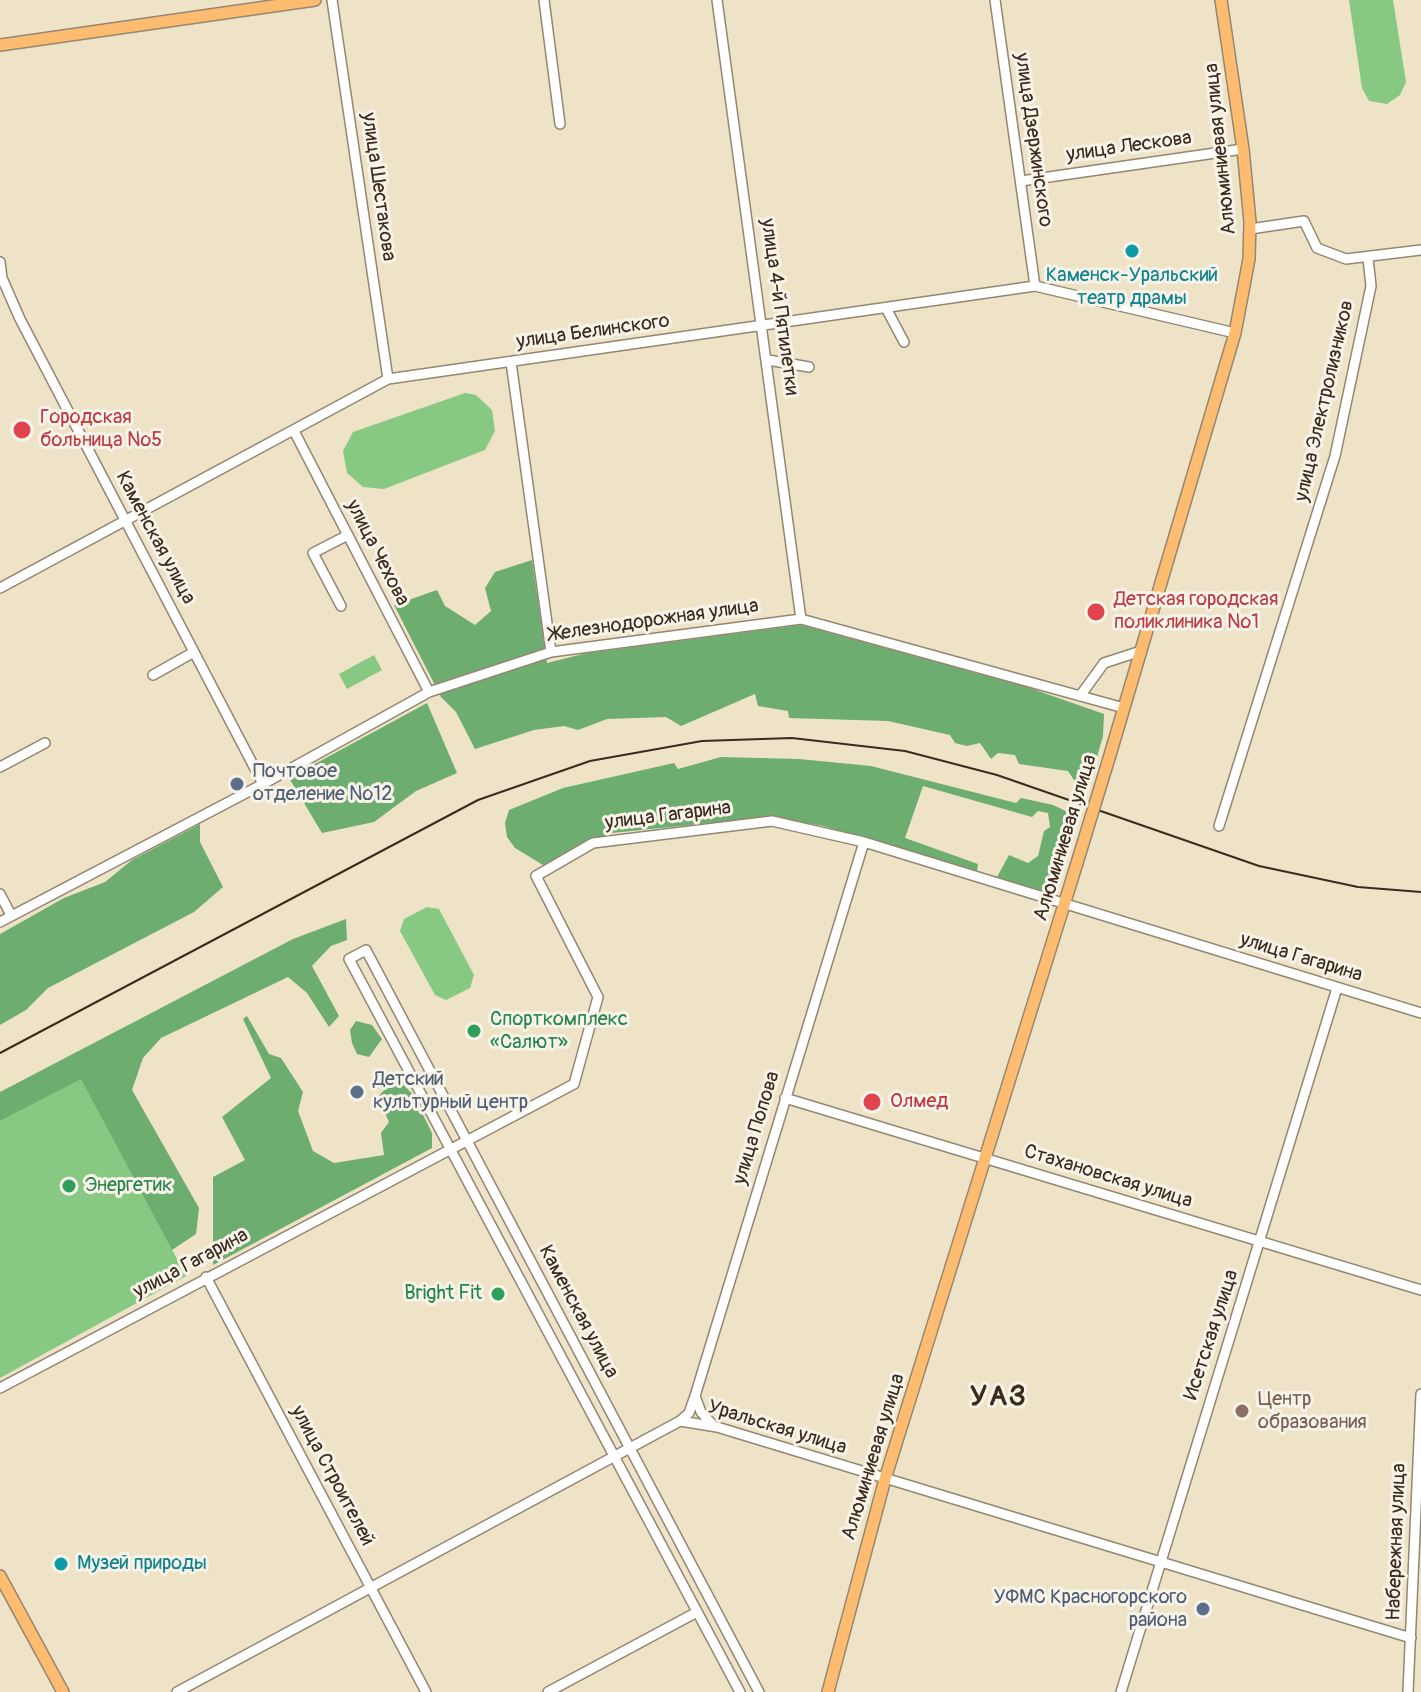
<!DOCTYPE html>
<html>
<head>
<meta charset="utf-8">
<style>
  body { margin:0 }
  canvas { display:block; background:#eee3c6 }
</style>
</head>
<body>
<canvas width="1421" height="1692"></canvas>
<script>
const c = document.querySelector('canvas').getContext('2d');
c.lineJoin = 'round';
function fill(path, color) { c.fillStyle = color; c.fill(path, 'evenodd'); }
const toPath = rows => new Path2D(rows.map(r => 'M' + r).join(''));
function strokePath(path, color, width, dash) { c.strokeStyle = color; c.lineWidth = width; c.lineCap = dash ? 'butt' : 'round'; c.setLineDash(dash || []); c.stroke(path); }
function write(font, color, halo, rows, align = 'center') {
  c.font = font + ' Pangolin,sans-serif'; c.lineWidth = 6; c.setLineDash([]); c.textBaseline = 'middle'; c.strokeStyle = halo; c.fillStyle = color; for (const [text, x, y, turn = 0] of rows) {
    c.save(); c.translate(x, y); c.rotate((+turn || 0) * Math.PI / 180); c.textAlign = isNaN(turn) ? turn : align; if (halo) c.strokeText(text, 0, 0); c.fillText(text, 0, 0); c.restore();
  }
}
fill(toPath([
  [1349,0,1393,0,1406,82,1400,95,1387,104,1369,101,1362,88],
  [465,393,476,395,492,410,495,431,485,450,384,489,363,487,347,473,343,451,353,432],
  [374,655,382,670,347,689,339,674],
  [427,907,439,909,474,975,470,988,446,1000,435,995,400,931,404,919],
  [81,1078,186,1276,0,1378,0,1121]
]), '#87c982');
fill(toPath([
  [532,560,547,663,587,653,801,625,1024,686,1104,714,1103,736,1089,785,1082,792,1068,771,1019,764,1015,755,998,753,991,759,980,743,967,746,955,743,950,735,888,721,789,718,788,711,758,706,755,694,681,726,666,717,607,719,578,730,564,726,534,730,475,749,456,712,441,697,394,605,437,590,445,606,475,625,491,611,485,588,495,572],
  [427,703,457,773,416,791,374,822,322,833,289,778],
  [721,757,799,759,871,766,1016,803,1021,798,1053,805,1076,816,1058,855,1048,892,1039,892,997,877,1009,855,1028,863,1038,856,1044,831,1050,827,1048,813,1038,811,1032,817,923,786,905,838,978,864,977,872,823,826,768,817,612,833,543,865,515,848,507,837,505,823,509,810,563,788,674,763,678,769],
  [200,824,200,842,223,887,194,912,48,988,26,1010,0,1025,0,934,64,898,105,882,132,860],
  [346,919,347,940,331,946,312,966,339,1016,329,1027,307,993,288,977,161,1038,143,1058,132,1090,199,1208,196,1234,172,1250,81,1079,0,1121,0,1092,293,939],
  [247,1016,269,1054,281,1058,303,1092,298,1111,313,1151,334,1163,384,1155,381,1133,389,1122,378,1097,385,1089,403,1084,413,1095,432,1133,432,1148,213,1265,213,1177,245,1160,222,1117,271,1078,243,1019],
  [356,1021,372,1025,382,1039,369,1057,357,1054,352,1043,350,1030]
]), '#6dad70');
const minor = toPath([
  [332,0,388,379],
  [544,0,560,124],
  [717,0,801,619],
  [995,0,1035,286],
  [1021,181,1243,149],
  [1250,229,1304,221,1317,248,1346,259,1421,250],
  [0,262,2,278,20,319,263,784],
  [886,308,904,342],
  [768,360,809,367],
  [511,362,551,652],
  [294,431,429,692],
  [0,588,388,379,1035,286,1235,333],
  [341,606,313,553,348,535],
  [153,675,194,652],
  [1080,696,1104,663,1141,651],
  [0,767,45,743],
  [1219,826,1335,456,1371,286,1368,258],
  [0,894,11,915],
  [0,922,263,784,429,692,551,652,801,619,1124,708],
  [785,1098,1421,1290],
  [206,1277,426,1692],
  [0,1388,574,1084,598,997,536,876,593,843,772,821,864,842,1421,1013],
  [695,1396,701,1412,712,1424],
  [680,1421,689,1413,695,1396,864,842],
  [177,1692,680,1421,717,1427,1411,1638],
  [548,1692,697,1612],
  [740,1692,349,959,366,950,759,1692],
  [1121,1692,1337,988],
  [1408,1692,1421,1394]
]);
const major = toPath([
  [0,45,315,0],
  [1110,755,1235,333,1249,259,1250,222,1243,149,1221,0],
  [0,1576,63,1692],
  [828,1692,885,1479,1073,876]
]);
strokePath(minor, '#948672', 12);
strokePath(major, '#948672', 14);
strokePath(minor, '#fff', 9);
strokePath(major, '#febc70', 11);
strokePath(toPath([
  [0,1053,478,800,590,761,702,741,792,738,905,751,997,775,1259,866,1358,887,1421,892]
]), '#3b2a1e', 2);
const majorBridge = toPath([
  [1073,876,1110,755]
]);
strokePath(majorBridge, '#948672', 14, []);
strokePath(majorBridge, '#febc70', 11);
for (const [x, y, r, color] of [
  [1132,251,8,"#0f9aa8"],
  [22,430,10,"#e0444e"],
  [1096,612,10,"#e0444e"],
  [237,784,8,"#5c6f8a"],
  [474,1031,8,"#2e9e5b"],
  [357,1092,8,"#5c6f8a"],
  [872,1102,10,"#e0444e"],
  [69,1186,8,"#2e9e5b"],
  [498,1294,8,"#2e9e5b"],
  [1242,1411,8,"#8d6e63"],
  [61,1564,8,"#0f9aa8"],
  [1203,1609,8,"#5c6f8a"]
]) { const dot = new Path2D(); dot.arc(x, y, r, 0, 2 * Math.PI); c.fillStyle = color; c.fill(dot); strokePath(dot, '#f7f3e8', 3); }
write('20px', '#3b2a1e', '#f7f3e8', [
  ["улица Дзержинского",1033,140,82],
  ["улица Лескова",1129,147,-8],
  ["Алюминиевая улица",1221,149,-96],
  ["улица Шестакова",378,187,82],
  ["улица 4-й Пятилетки",779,307,82],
  ["улица Белинского",593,332,-8],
  ["улица Электролизников",1325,401,-77],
  ["Каменская улица",155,538,62],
  ["улица Чехова",377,553,63],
  ["Железнодорожная улица",654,621,-8],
  ["улица Гагарина",668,816,-7],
  ["Алюминиевая улица",1066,838,-73],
  ["улица Гагарина",1301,958,17],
  ["улица Попова",757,1128,-73],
  ["Стахановская улица",1108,1177,17],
  ["улица Гагарина",191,1264,-28],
  ["Каменская улица",578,1312,62],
  ["Исетская улица",1212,1335,-72],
  ["Уральская улица",777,1428,17],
  ["Алюминиевая улица",874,1457,-73],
  ["улица Строителей",332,1476,62],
  ["Набережная улица",1397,1542,-88]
]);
write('20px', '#0d838f', '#f7f3e8', [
  ["Каменск-Уральский",1132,276],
  ["театр драмы",1132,299],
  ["Музей природы",77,1564,"left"]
]);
write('20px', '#be3a42', '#f7f3e8', [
  ["Городская",40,418],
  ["больница №5",40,441],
  ["Детская городская",1114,600],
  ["поликлиника №1",1114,623],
  ["Олмед",890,1102]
], 'left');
write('20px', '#4e5e75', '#f7f3e8', [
  ["Почтовое",253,772],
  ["отделение №12",253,795],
  ["Детский",373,1080],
  ["культурный центр",373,1103],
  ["УФМС Красногорского",1187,1598,"right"],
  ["района",1187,1621,"right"]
], 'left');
write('20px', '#27864d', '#f7f3e8', [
  ["Спорткомплекс",490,1020],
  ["«Салют»",490,1043],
  ["Энергетик",85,1186],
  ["Bright Fit",482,1294,"right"]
], 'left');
write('20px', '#785e54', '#f7f3e8', [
  ["Центр",1258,1400],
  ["образования",1258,1423]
], 'left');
c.letterSpacing = '2px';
write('bold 28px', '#3b2a1e', '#f7f3e8', [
  ["УАЗ",999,1398]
]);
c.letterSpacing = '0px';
</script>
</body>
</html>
